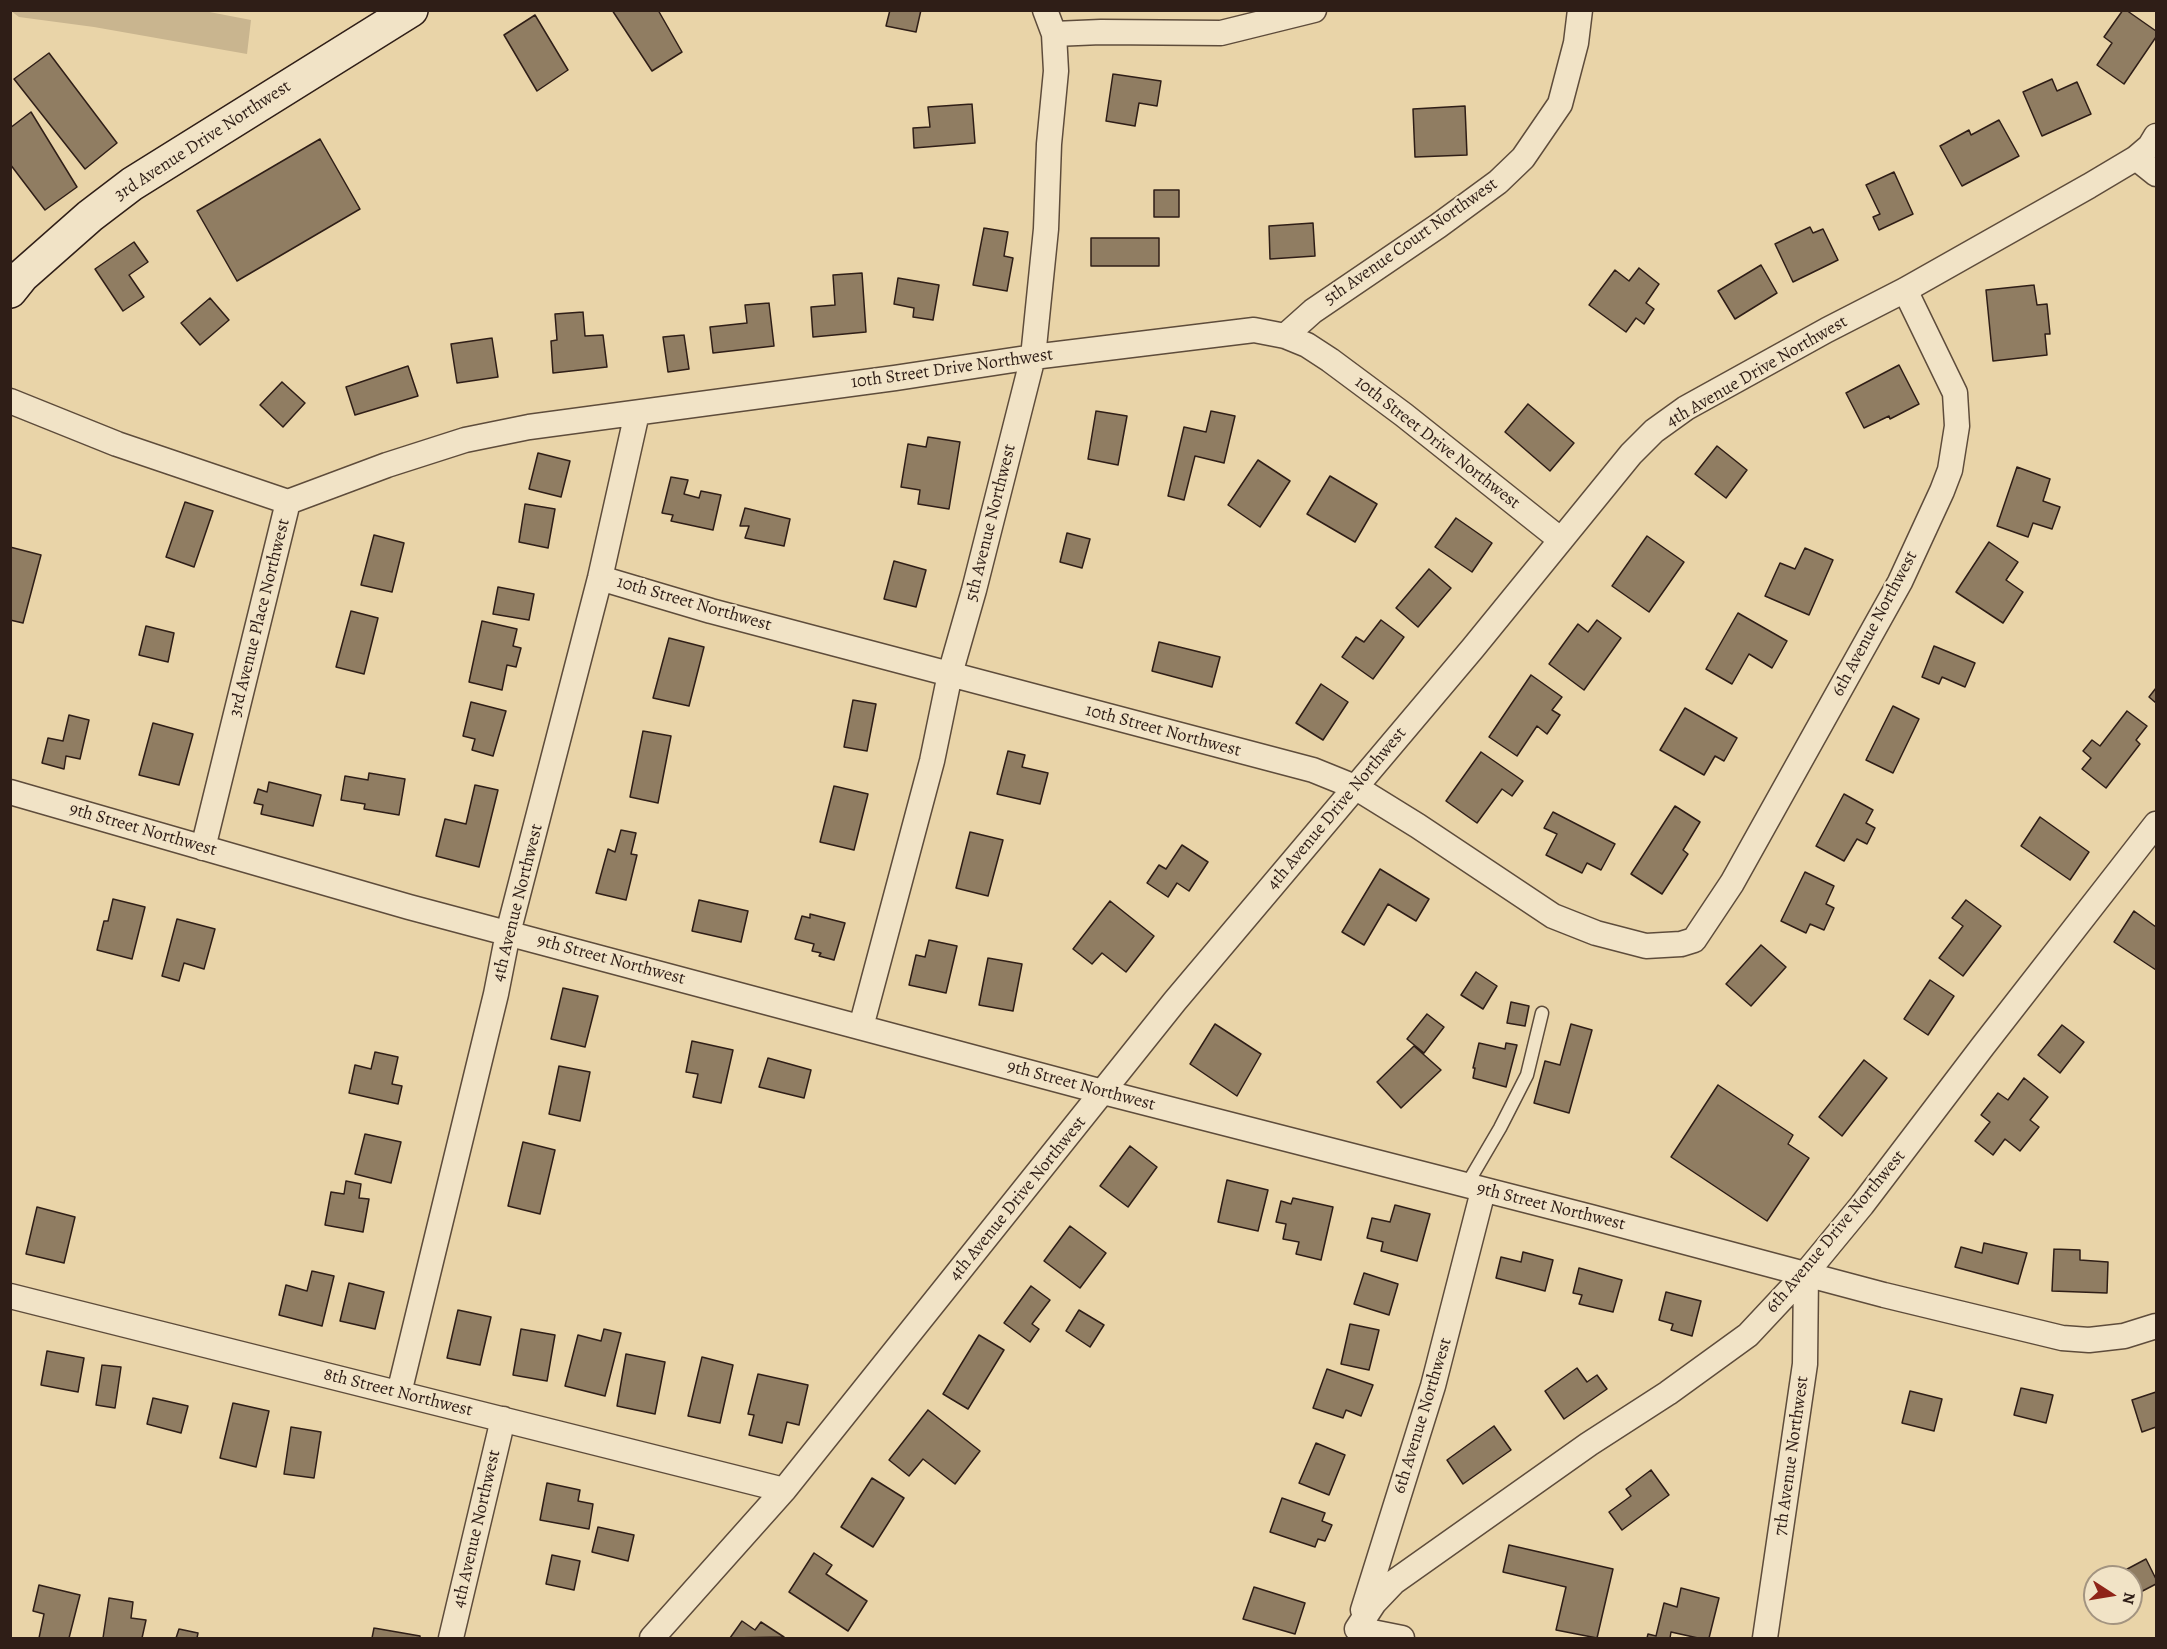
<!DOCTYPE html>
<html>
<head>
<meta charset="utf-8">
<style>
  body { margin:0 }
  #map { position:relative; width:2167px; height:1649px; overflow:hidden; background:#e9d4a8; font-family:Alegreya,serif }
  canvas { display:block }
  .frame { position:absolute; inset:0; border:12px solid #2f1e17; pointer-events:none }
  .north { position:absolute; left:2083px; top:1565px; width:60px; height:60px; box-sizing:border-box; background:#f1e3c6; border:2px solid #a39480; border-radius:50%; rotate:102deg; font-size:16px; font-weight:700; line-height:24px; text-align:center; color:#2f1e17 }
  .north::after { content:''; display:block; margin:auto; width:21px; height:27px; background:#8f2418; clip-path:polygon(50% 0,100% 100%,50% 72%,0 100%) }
</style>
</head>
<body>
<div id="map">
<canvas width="2167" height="1649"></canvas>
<div class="frame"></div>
<div class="north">N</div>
</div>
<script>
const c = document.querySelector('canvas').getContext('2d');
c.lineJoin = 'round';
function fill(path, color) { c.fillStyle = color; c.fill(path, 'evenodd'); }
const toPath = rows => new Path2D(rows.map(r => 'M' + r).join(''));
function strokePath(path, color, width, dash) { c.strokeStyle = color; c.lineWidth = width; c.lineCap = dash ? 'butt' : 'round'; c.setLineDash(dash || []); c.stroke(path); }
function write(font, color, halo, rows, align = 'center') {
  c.font = font + ' Alegreya,serif'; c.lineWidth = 4.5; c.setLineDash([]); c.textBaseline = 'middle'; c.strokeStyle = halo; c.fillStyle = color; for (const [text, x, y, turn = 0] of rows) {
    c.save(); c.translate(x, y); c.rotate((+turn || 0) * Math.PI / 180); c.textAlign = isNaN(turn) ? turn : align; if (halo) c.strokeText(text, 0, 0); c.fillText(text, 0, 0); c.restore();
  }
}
fill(toPath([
  [199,10,251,20,247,54,94,27,19,17,11,11]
]), '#c9b58f');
const building = toPath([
  [612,10,658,10,682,52,652,71,612,10],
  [890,10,921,10,916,32,886,26,890,10],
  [2123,10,2126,10,2156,31,2156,37,2124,84,2097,65,2112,43,2104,37,2123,10],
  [535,15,568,70,537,91,504,35,535,15],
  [49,53,117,143,85,169,14,79,49,53],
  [1113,74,1161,81,1157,106,1139,103,1135,126,1106,121,1113,74],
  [2052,79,2057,91,2077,82,2091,114,2042,136,2023,92,2052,79],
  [972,104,975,143,914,148,913,128,930,127,928,107,972,104],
  [1465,106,1467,155,1415,157,1413,109,1465,106],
  [31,112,77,187,45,210,10,164,10,128,31,112],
  [1999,120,2019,156,1962,186,1940,146,1969,130,1971,135,1999,120],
  [320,139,360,209,237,281,197,211,320,139],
  [1894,172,1913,214,1879,230,1873,217,1880,214,1866,185,1894,172],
  [1154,190,1179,190,1179,217,1154,217,1154,190],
  [1313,223,1315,256,1270,259,1269,226,1313,223],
  [1810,227,1813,233,1823,229,1838,260,1793,282,1775,244,1810,227],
  [984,228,1008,232,1004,256,1013,258,1007,291,973,285,984,228],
  [1091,238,1159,238,1159,266,1091,266,1091,238],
  [134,242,148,262,129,275,144,297,123,311,95,269,134,242],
  [1761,265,1777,293,1735,319,1718,291,1761,265],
  [1639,268,1659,284,1646,303,1654,309,1644,324,1636,318,1626,332,1589,305,1615,270,1629,281,1639,268],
  [862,273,866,332,813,337,811,307,835,305,833,275,862,273],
  [898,278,939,285,933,320,913,317,914,308,894,304,898,278],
  [2034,285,2037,305,2047,304,2050,334,2045,334,2047,355,1993,361,1986,290,2034,285],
  [210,298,229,320,200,345,181,323,210,298],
  [769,303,774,346,713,353,710,327,747,323,745,305,769,303],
  [583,312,585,336,603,335,607,367,553,373,551,341,557,340,555,314,583,312],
  [684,335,689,369,668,372,663,337,684,335],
  [492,338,498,377,457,383,451,344,492,338],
  [1899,365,1919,404,1890,419,1889,416,1864,428,1846,393,1899,365],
  [408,366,418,396,355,415,346,387,408,366],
  [282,382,305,403,283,427,260,405,282,382],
  [1528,404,1574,443,1550,471,1505,432,1528,404],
  [1096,411,1127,416,1118,465,1088,459,1096,411],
  [1211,411,1235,416,1224,463,1195,456,1184,500,1168,496,1184,427,1206,432,1211,411],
  [928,437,960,442,949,509,918,504,920,490,901,487,908,444,926,447,928,437],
  [1717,446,1747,470,1726,498,1695,474,1717,446],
  [538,453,570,461,561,497,529,489,538,453],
  [1258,460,1290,481,1260,527,1228,505,1258,460],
  [2017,467,2050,479,2043,501,2060,507,2052,529,2033,523,2028,537,1997,526,2017,467],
  [1330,476,1377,504,1355,542,1307,514,1330,476],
  [671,477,688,480,684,494,699,498,701,491,721,495,713,530,671,521,673,515,662,513,671,477],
  [185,502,213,511,194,567,166,557,185,502],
  [525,504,555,509,548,548,519,542,525,504],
  [745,508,790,519,784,546,745,538,749,526,740,526,745,508],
  [1456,518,1492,543,1472,572,1435,547,1456,518],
  [1067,533,1090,539,1082,568,1060,562,1067,533],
  [374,535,404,543,392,592,361,585,374,535],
  [1647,536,1684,562,1649,612,1612,586,1647,536],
  [1989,542,2018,562,2006,580,2023,592,2003,623,1956,592,1989,542],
  [10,547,41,555,23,623,10,620,10,547],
  [1805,548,1833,560,1809,615,1765,596,1780,563,1795,569,1805,548],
  [894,561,926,570,916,607,884,599,894,561],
  [1429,569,1451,588,1418,627,1396,608,1429,569],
  [498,587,534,594,529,620,493,614,498,587],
  [351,611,378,618,364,674,336,667,351,611],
  [1738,613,1787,641,1772,668,1749,654,1732,684,1706,669,1738,613],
  [1381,620,1404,637,1373,679,1342,657,1356,637,1364,642,1381,620],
  [1597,620,1621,638,1584,690,1549,664,1578,624,1588,632,1597,620],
  [482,621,517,629,513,646,521,648,516,667,507,665,502,690,469,682,482,621],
  [146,626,174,633,168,662,139,655,146,626],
  [669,638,704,647,689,706,653,698,669,638],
  [1159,642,1220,657,1212,687,1152,671,1159,642],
  [1934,646,1975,663,1965,687,1942,677,1939,684,1922,677,1934,646],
  [1531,675,1562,697,1552,710,1560,715,1547,734,1537,726,1517,756,1489,737,1531,675],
  [1321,684,1348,702,1323,740,1296,723,1321,684],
  [2156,688,2156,703,2149,697,2156,688],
  [853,700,876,704,867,751,844,747,853,700],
  [471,702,506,711,493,756,472,750,475,739,463,736,471,702],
  [1893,706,1919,719,1893,773,1866,760,1893,706],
  [1685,708,1737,738,1724,761,1715,756,1704,775,1660,750,1685,708],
  [2127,711,2147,726,2136,740,2140,744,2106,788,2082,769,2091,758,2083,751,2092,740,2100,746,2127,711],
  [69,715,89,720,80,759,66,756,64,769,42,763,48,738,63,741,69,715],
  [153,723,193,734,179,785,139,775,153,723],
  [643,731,671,736,658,803,630,797,643,731],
  [1008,751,1025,755,1022,767,1048,773,1040,804,997,794,1008,751],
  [1481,752,1523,781,1512,796,1502,789,1477,823,1446,801,1481,752],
  [369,773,405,779,399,815,364,809,365,804,341,800,345,776,368,780,369,773],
  [269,782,321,795,313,826,261,814,263,805,254,803,258,789,267,792,269,782],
  [475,785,498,790,479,867,436,856,445,819,466,824,475,785],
  [834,786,868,794,854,850,820,842,834,786],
  [1844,794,1873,810,1866,823,1875,828,1867,844,1857,839,1844,861,1816,846,1844,794],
  [1675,806,1700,822,1683,850,1688,854,1662,894,1631,874,1675,806],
  [1553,812,1615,844,1601,870,1587,863,1582,873,1546,855,1557,834,1544,828,1553,812],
  [2040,817,2089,852,2070,880,2021,846,2040,817],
  [621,830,636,833,631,854,637,855,626,900,596,893,608,849,615,852,621,830],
  [970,832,1003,840,988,896,956,888,970,832],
  [1182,845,1208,862,1189,891,1177,883,1168,897,1147,883,1159,865,1166,869,1182,845],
  [1380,869,1429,899,1416,921,1388,904,1364,945,1342,932,1380,869],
  [1805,872,1834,886,1826,904,1834,908,1824,930,1810,924,1806,933,1781,921,1805,872],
  [113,899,145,907,132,959,97,950,104,921,108,921,113,899],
  [699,900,748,911,741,942,692,931,699,900],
  [1966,900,2001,926,1963,976,1939,958,1963,926,1952,918,1966,900],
  [1110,901,1154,936,1126,972,1102,953,1092,964,1073,949,1110,901],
  [2134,911,2156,927,2156,970,2114,942,2134,911],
  [810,914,845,923,834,960,819,956,821,953,812,951,814,944,795,939,802,916,810,918,810,914],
  [177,919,215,929,204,969,184,963,179,981,162,976,177,919],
  [929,940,957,946,946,993,909,985,916,955,925,957,929,940],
  [1761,945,1786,967,1751,1006,1726,984,1761,945],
  [988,958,1022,964,1013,1011,979,1005,988,958],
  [1476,972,1497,986,1483,1009,1461,995,1476,972],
  [1930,980,1954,996,1928,1035,1904,1019,1930,980],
  [563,988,598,996,585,1047,551,1039,563,988],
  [1511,1002,1529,1006,1525,1026,1507,1023,1511,1002],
  [1427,1014,1444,1027,1424,1053,1407,1039,1427,1014],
  [1215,1024,1261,1054,1237,1096,1190,1064,1215,1024],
  [1571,1024,1592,1030,1569,1113,1534,1103,1545,1061,1560,1065,1571,1024],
  [2062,1025,2084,1042,2060,1073,2038,1055,2062,1025],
  [692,1041,733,1050,721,1103,693,1097,698,1074,686,1072,692,1041],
  [1479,1043,1505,1049,1506,1043,1517,1045,1506,1087,1473,1078,1475,1068,1473,1068,1479,1043],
  [1414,1046,1441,1070,1401,1108,1377,1082,1414,1046],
  [375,1052,398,1057,392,1084,402,1086,398,1104,349,1093,355,1065,371,1069,375,1052],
  [768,1058,811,1070,804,1098,759,1087,768,1058],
  [1864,1060,1887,1078,1842,1136,1819,1117,1864,1060],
  [559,1066,590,1072,580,1121,549,1114,559,1066],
  [2024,1078,2048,1097,2030,1120,2039,1127,2020,1151,2005,1139,1993,1155,1975,1141,1990,1122,1981,1115,1998,1093,2008,1100,2024,1078],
  [1718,1085,1793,1135,1788,1144,1809,1158,1767,1221,1671,1157,1718,1085],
  [365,1134,401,1142,391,1183,355,1174,365,1134],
  [523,1142,555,1150,540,1214,508,1206,523,1142],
  [1130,1146,1157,1167,1128,1207,1100,1186,1130,1146],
  [1227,1180,1268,1190,1258,1231,1218,1222,1227,1180],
  [346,1181,361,1184,359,1198,369,1199,363,1232,325,1225,331,1192,344,1194,346,1181],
  [1293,1198,1333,1207,1321,1260,1296,1254,1299,1242,1283,1239,1286,1224,1276,1222,1281,1201,1291,1204,1293,1198],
  [1395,1205,1430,1214,1417,1261,1381,1251,1383,1242,1367,1238,1372,1218,1390,1222,1395,1205],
  [37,1207,75,1217,64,1263,26,1254,37,1207],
  [1070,1226,1106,1253,1080,1288,1044,1261,1070,1226],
  [1984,1243,2027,1253,2018,1284,1955,1267,1961,1247,1982,1253,1984,1243],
  [2054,1249,2080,1250,2080,1260,2108,1262,2107,1293,2052,1291,2054,1249],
  [1523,1252,1553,1260,1545,1291,1496,1278,1501,1257,1521,1262,1523,1252],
  [1579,1268,1622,1280,1613,1312,1579,1304,1582,1295,1573,1293,1579,1268],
  [312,1271,334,1276,322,1326,279,1315,286,1285,307,1291,312,1271],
  [1364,1273,1398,1284,1389,1315,1354,1304,1364,1273],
  [349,1283,384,1292,375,1329,340,1321,349,1283],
  [1031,1286,1050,1300,1032,1324,1039,1329,1030,1342,1004,1323,1031,1286],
  [1666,1292,1701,1301,1692,1336,1671,1330,1673,1324,1659,1320,1666,1292],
  [458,1310,491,1317,480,1365,447,1358,458,1310],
  [1079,1310,1104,1325,1090,1347,1066,1331,1079,1310],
  [1350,1324,1379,1330,1369,1370,1341,1364,1350,1324],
  [521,1329,555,1335,547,1381,513,1375,521,1329],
  [604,1329,621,1333,605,1396,565,1386,578,1335,601,1341,604,1329],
  [979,1335,1004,1350,968,1409,943,1394,979,1335],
  [47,1351,84,1358,78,1392,41,1385,47,1351],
  [626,1354,665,1362,655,1414,617,1406,626,1354],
  [702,1357,733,1365,720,1423,688,1416,702,1357],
  [102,1365,121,1367,115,1408,96,1405,102,1365],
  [1577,1368,1587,1382,1597,1375,1607,1389,1564,1419,1545,1391,1577,1368],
  [1327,1369,1373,1385,1361,1416,1346,1410,1343,1418,1313,1408,1327,1369],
  [758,1374,808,1385,799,1425,787,1422,782,1443,749,1435,754,1415,748,1414,758,1374],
  [2021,1388,2053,1395,2046,1423,2014,1415,2021,1388],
  [1910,1391,1942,1399,1934,1431,1902,1423,1910,1391],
  [2156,1392,2156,1427,2142,1432,2132,1400,2156,1392],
  [153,1398,188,1406,181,1433,147,1424,153,1398],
  [233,1403,269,1411,256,1467,220,1458,233,1403],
  [928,1410,980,1451,955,1484,923,1459,909,1476,889,1460,928,1410],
  [1494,1426,1511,1450,1463,1484,1447,1460,1494,1426],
  [291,1427,321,1432,314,1478,284,1474,291,1427],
  [1316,1443,1345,1455,1329,1495,1299,1483,1316,1443],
  [1651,1470,1669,1495,1622,1530,1609,1512,1631,1496,1626,1489,1651,1470],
  [872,1478,904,1498,873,1547,841,1527,872,1478],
  [547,1483,580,1490,578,1501,593,1504,589,1529,540,1520,547,1483],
  [1282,1498,1325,1513,1322,1521,1332,1525,1325,1541,1318,1539,1315,1547,1270,1532,1282,1498],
  [598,1527,634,1535,628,1561,592,1552,598,1527],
  [1509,1545,1613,1569,1597,1638,1556,1630,1566,1587,1503,1572,1509,1545],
  [814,1553,832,1565,826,1574,867,1601,848,1631,789,1592,814,1553],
  [552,1555,580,1561,574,1590,546,1584,552,1555],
  [2146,1559,2156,1579,2156,1584,2131,1597,2131,1577,2118,1577,2116,1575,2146,1559],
  [39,1585,80,1595,69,1638,39,1638,44,1614,33,1611,39,1585],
  [1254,1587,1305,1603,1295,1634,1243,1619,1254,1587],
  [1681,1588,1719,1598,1709,1638,1698,1638,1671,1632,1670,1638,1647,1638,1648,1634,1656,1636,1664,1603,1677,1607,1681,1588],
  [109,1598,133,1602,131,1618,146,1620,142,1638,103,1638,109,1598],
  [742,1621,755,1630,761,1622,784,1637,730,1638,742,1621],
  [374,1628,420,1636,420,1638,372,1638,374,1628],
  [179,1629,198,1633,197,1638,176,1638,179,1629]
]);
fill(building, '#907d62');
strokePath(building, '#2f1e17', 1.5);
const lane = toPath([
  [1466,1186,1500,1128,1527,1075,1542,1013]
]);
const street = toPath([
  [1054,34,1101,32,1221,33,1314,10],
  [2136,158,2156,174],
  [1285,336,1313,311,1438,226,1498,182,1523,158,1560,104,1576,43,1580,10],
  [10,401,117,444,288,502],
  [288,502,387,465,465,440,529,427,895,378,1033,357,1254,330,1285,336,1307,345,1330,360,1404,415,1561,540],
  [600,578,711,611,1313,770,1355,787,1418,826,1553,916,1596,933,1646,946,1681,944,1694,940,1732,883,1900,582,1942,491,1950,470,1957,426,1955,393,1905,290],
  [10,792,409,907,1103,1092,1591,1217,1884,1295,2062,1338,2089,1340,2124,1336,2156,1326],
  [203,848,288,502],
  [861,1027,932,761,950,674,974,590,1033,357,1046,229,1049,144,1056,71,1054,34,1045,10],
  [10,1296,784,1490],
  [399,1393,496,994,508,933,600,578,637,413],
  [1363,1610,1433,1386,1483,1191],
  [451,1638,503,1419],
  [652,1638,784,1490,1175,1001,1473,648,1631,454,1654,431,1686,408,1827,330,1905,290,2089,186,2136,158,2150,146,2156,136],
  [1402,1638,1357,1629,1374,1603,1394,1582,1589,1444,1668,1393,1748,1335,1806,1273,1862,1205,1983,1046,2156,824],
  [1765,1638,1805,1364,1806,1273]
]);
const secondary = toPath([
  [10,291,22,276,90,216,132,184,411,10]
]);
strokePath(lane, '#5e4c3b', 15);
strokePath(street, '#5e4c3b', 27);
strokePath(secondary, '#2f1e17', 36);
strokePath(lane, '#f1e3c6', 12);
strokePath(street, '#f1e3c6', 24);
strokePath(secondary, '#f1e3c6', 33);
write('18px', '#2f1e17', '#f1e3c6', [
  ["3rd Avenue Drive Northwest",203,141,-33],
  ["5th Avenue Court Northwest",1411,242,-35],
  ["10th Street Drive Northwest",952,369,-8],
  ["4th Avenue Drive Northwest",1757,372,-30],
  ["10th Street Drive Northwest",1437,443,38],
  ["5th Avenue Northwest",991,523,-76],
  ["10th Street Northwest",694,604,16],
  ["3rd Avenue Place Northwest",260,618,-76],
  ["6th Avenue Northwest",1875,624,-62],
  ["10th Street Northwest",1163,731,15],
  ["4th Avenue Drive Northwest",1337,809,-50],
  ["9th Street Northwest",143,830,16],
  ["4th Avenue Northwest",518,903,-76],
  ["9th Street Northwest",611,960,15],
  ["9th Street Northwest",1081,1086,15],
  ["4th Avenue Drive Northwest",1018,1199,-51],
  ["9th Street Northwest",1551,1207,14],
  ["6th Avenue Drive Northwest",1836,1232,-50],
  ["8th Street Northwest",398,1393,14],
  ["6th Avenue Northwest",1423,1416,-73],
  ["7th Avenue Northwest",1792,1456,-82],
  ["4th Avenue Northwest",477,1529,-77]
]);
</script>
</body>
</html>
